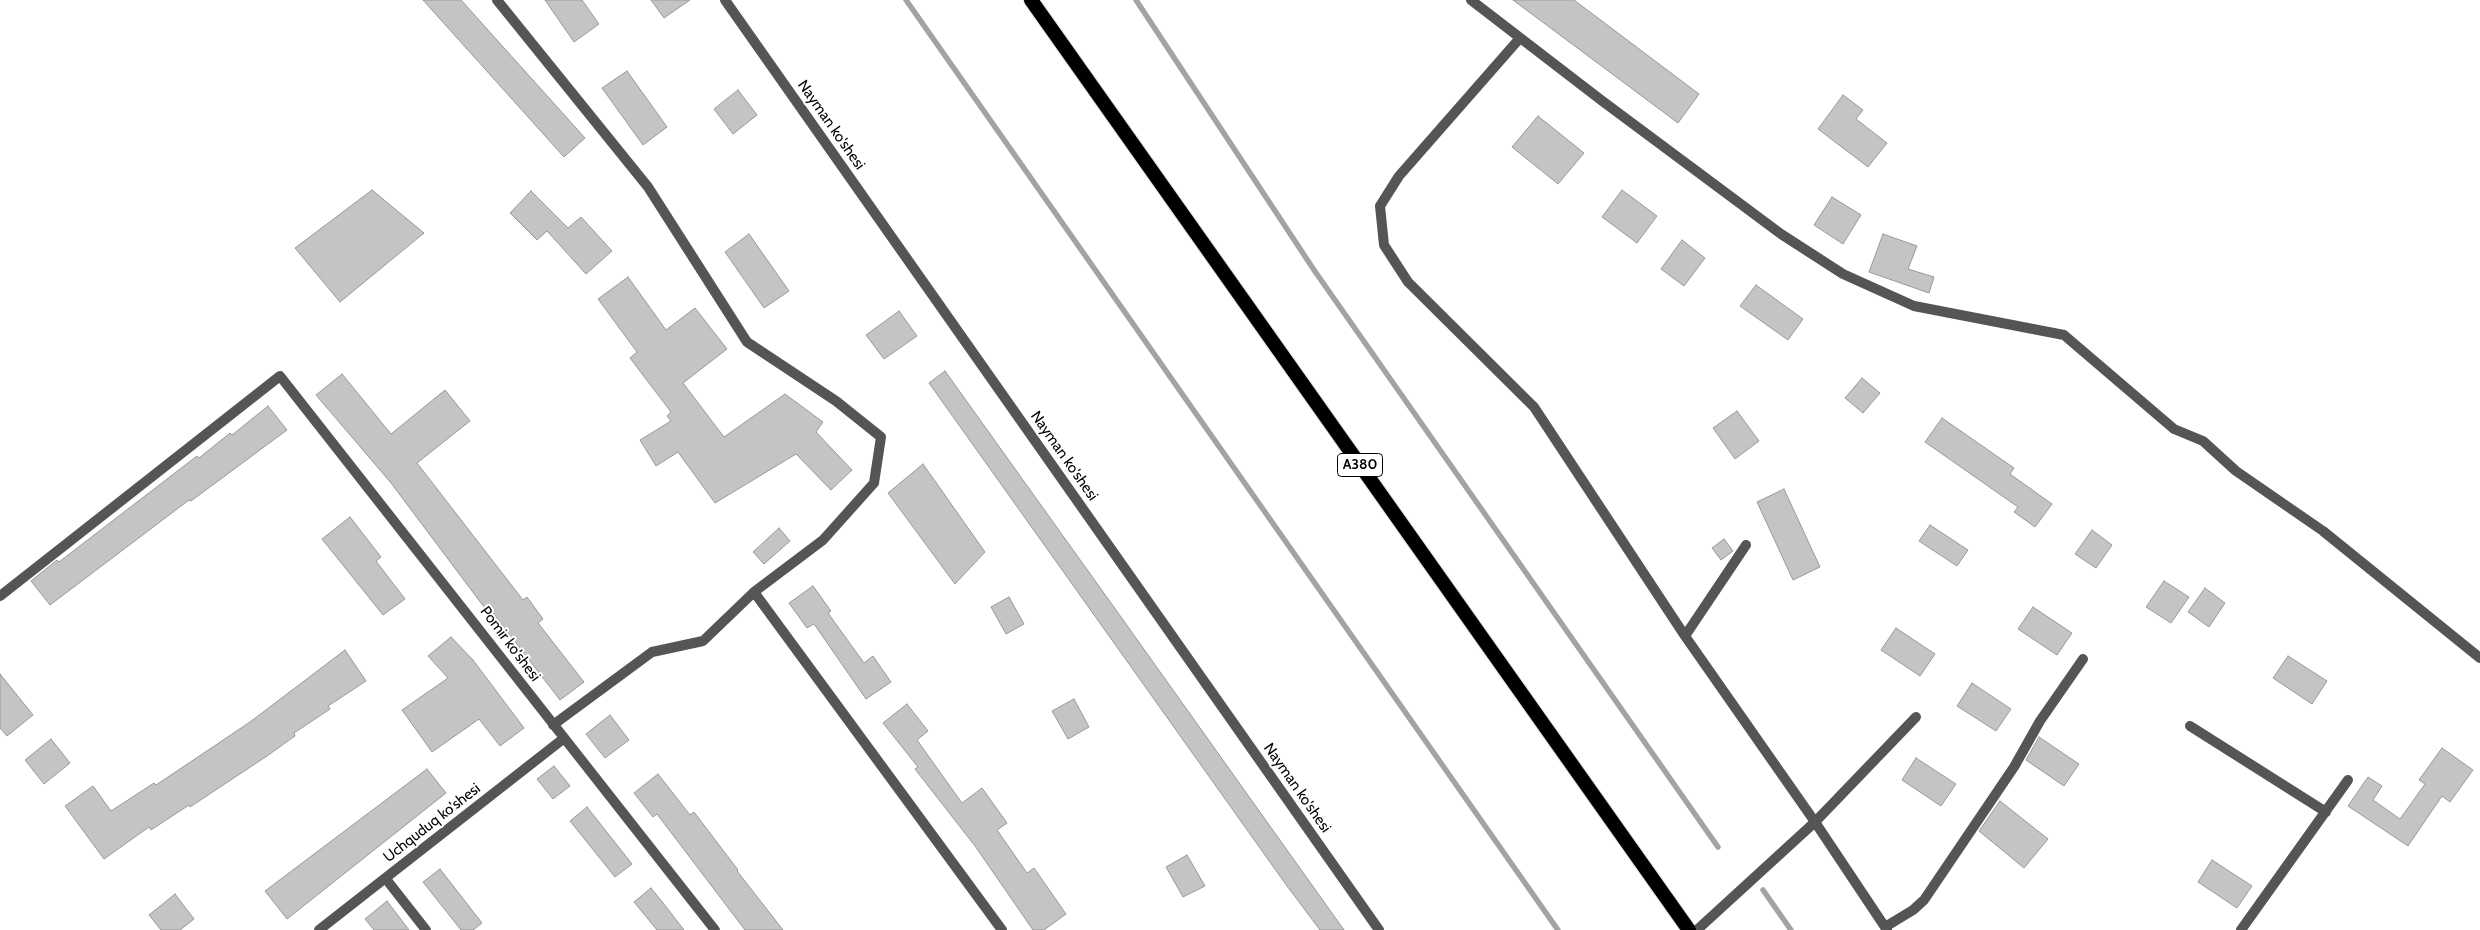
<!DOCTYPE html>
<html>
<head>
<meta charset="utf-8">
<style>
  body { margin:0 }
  canvas { display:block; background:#fff }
</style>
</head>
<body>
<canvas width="2480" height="930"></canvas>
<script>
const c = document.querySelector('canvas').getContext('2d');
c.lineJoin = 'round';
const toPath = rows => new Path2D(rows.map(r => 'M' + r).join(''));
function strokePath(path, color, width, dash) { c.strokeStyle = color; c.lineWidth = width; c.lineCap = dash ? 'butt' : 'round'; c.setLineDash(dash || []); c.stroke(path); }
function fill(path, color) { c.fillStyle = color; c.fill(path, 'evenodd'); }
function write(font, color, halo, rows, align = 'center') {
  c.font = font + ' Cabin,sans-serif'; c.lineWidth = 4; c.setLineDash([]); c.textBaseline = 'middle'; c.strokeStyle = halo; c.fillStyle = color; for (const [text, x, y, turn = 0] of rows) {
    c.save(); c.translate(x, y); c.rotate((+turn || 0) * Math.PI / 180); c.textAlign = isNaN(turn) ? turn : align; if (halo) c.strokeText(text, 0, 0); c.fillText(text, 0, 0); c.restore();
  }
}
strokePath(toPath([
  [906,0,1558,930],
  [1136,0,1314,270,1718,847],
  [1763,890,1791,930]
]), '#a3a3a3', 5.5);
const building = toPath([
  [423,0,461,0,585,138,564,157,423,0],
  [545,0,582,0,599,24,574,42,545,0],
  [651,0,690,0,664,18,651,0],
  [1513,0,1574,0,1699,94,1678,123,1513,0],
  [627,71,667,127,643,145,602,88,627,71],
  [738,90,757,115,733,134,714,109,738,90],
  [1843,95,1863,110,1856,119,1887,143,1868,167,1818,129,1843,95],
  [1538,116,1584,153,1558,184,1512,147,1538,116],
  [372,190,424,233,340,302,295,248,372,190],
  [1622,190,1657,216,1637,243,1602,217,1622,190],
  [531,191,568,228,581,217,612,251,586,274,547,231,537,240,510,213,531,191],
  [1832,197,1861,215,1843,244,1814,225,1832,197],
  [749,234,789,291,764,308,725,252,749,234],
  [1883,234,1917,246,1908,269,1934,277,1929,293,1869,272,1883,234],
  [1682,240,1705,258,1684,286,1661,269,1682,240],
  [628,277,666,330,695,308,727,349,683,383,724,437,785,394,823,422,816,432,852,470,831,490,796,454,715,503,678,452,656,466,640,440,671,421,667,416,671,412,630,358,637,352,598,299,628,277],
  [1756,285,1803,319,1788,340,1740,306,1756,285],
  [899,311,917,336,884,359,866,335,899,311],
  [945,371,1111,603,1344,930,1320,930,1287,886,929,383,945,371],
  [342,374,391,434,445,390,470,421,417,463,523,600,527,597,543,619,538,623,584,682,560,700,493,613,490,615,391,483,316,395,342,374],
  [1862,378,1880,393,1863,413,1845,398,1862,378],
  [268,406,287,430,191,501,189,500,50,605,31,581,57,560,59,562,197,456,199,458,230,433,232,435,268,406],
  [1737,411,1759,441,1735,459,1713,428,1737,411],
  [1942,418,2014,468,2010,474,2052,504,2035,527,2014,512,2018,507,1925,442,1942,418],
  [923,464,985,552,955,584,888,493,923,464],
  [1784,489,1820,567,1793,580,1757,502,1784,489],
  [350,517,381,557,376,561,405,599,383,615,322,539,350,517],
  [1930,525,1968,550,1957,566,1919,541,1930,525],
  [779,528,790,541,764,564,753,552,779,528],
  [2092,530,2112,545,2096,568,2075,554,2092,530],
  [1724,539,1733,551,1721,560,1712,548,1724,539],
  [2164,581,2189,597,2171,623,2146,607,2164,581],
  [813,586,831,611,828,613,864,663,873,656,891,682,866,699,814,624,807,628,789,603,813,586],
  [2205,588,2225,603,2209,627,2188,612,2205,588],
  [1009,597,1024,624,1006,634,991,607,1009,597],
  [2033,607,2072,633,2057,655,2018,629,2033,607],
  [1896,628,1935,654,1920,676,1881,650,1896,628],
  [451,637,473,660,524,728,500,746,479,719,432,752,402,710,448,678,428,656,451,637],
  [345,650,366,681,328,706,330,709,294,733,295,736,267,756,190,807,189,805,151,830,149,827,104,859,65,806,93,786,111,811,154,783,156,785,250,722,345,650],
  [2288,656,2327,681,2312,704,2273,678,2288,656],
  [0,674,33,715,7,736,0,728,0,674],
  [1972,683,2011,709,1996,731,1957,706,1972,683],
  [1074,699,1089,727,1068,739,1052,711,1074,699],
  [907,704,928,731,917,740,962,803,982,788,1007,823,997,830,1027,873,1034,868,1066,914,1044,930,1033,930,975,846,915,769,918,767,883,723,907,704],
  [610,715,629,740,605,758,586,734,610,715],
  [2039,737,2079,764,2064,786,2026,760,2039,737],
  [51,739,70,763,44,784,25,760,51,739],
  [2442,748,2473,770,2450,802,2442,796,2408,846,2348,806,2368,777,2382,786,2373,800,2400,819,2425,784,2419,780,2442,748],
  [1916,758,1956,784,1941,806,1902,780,1916,758],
  [554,766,570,786,553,799,537,779,554,766],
  [427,769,446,793,287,919,265,891,427,769],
  [658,774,690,815,694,812,738,870,737,871,783,930,745,930,657,814,653,817,634,793,658,774],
  [2000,801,2048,839,2024,868,1979,831,2000,801],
  [587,807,632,864,615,877,570,821,587,807],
  [1187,855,1205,886,1183,897,1166,867,1187,855],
  [2212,860,2252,886,2237,908,2198,882,2212,860],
  [440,869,482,923,473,930,461,930,423,882,440,869],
  [651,888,667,908,684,930,657,930,634,902,651,888],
  [175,894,194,919,180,930,161,930,149,915,175,894],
  [387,901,409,930,374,930,365,919,387,901]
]);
fill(building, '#c4c4c4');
strokePath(building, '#999', 1);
const trunk = toPath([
  [1031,0,1689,930]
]);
strokePath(trunk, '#dbdbdb', 16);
strokePath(toPath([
  [1471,0,1601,100,1781,234,1843,274,1914,306,2064,335,2174,429,2203,441,2236,471,2323,531,2480,658],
  [1520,38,1399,176,1380,206,1384,245,1408,282,1534,407,1685,636,1815,822,1916,717],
  [1685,636,1746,545],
  [2190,726,2326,812],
  [1885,927,1913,910,1924,900,2014,767,2040,721,2083,659],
  [1697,930,1815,822,1887,930],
  [2241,930,2348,780]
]), '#555', 10);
strokePath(toPath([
  [497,0,648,187,747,342,836,401,881,437,874,483,823,540,754,592,703,641,652,652,553,725],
  [725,0,1379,930],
  [754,592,1002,930],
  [0,596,280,376,715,930],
  [386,879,426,930],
  [319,930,563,739]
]), '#555', 10);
strokePath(trunk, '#000', 14);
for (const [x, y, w] of [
  [1360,465,45]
]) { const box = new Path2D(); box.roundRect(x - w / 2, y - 11.5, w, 23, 4); c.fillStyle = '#fff'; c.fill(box); strokePath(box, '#000', 1); }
write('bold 14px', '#000', null, [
  ["A380",1360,465]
]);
write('15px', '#000', '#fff', [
  ["Nayman ko'shesi",831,125,55],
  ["Nayman ko'shesi",1064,456,55],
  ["Pomir ko'shesi",510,644,53],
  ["Nayman ko'shesi",1297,788,55],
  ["Uchquduq ko'shesi",432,823,-38]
]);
</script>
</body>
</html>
